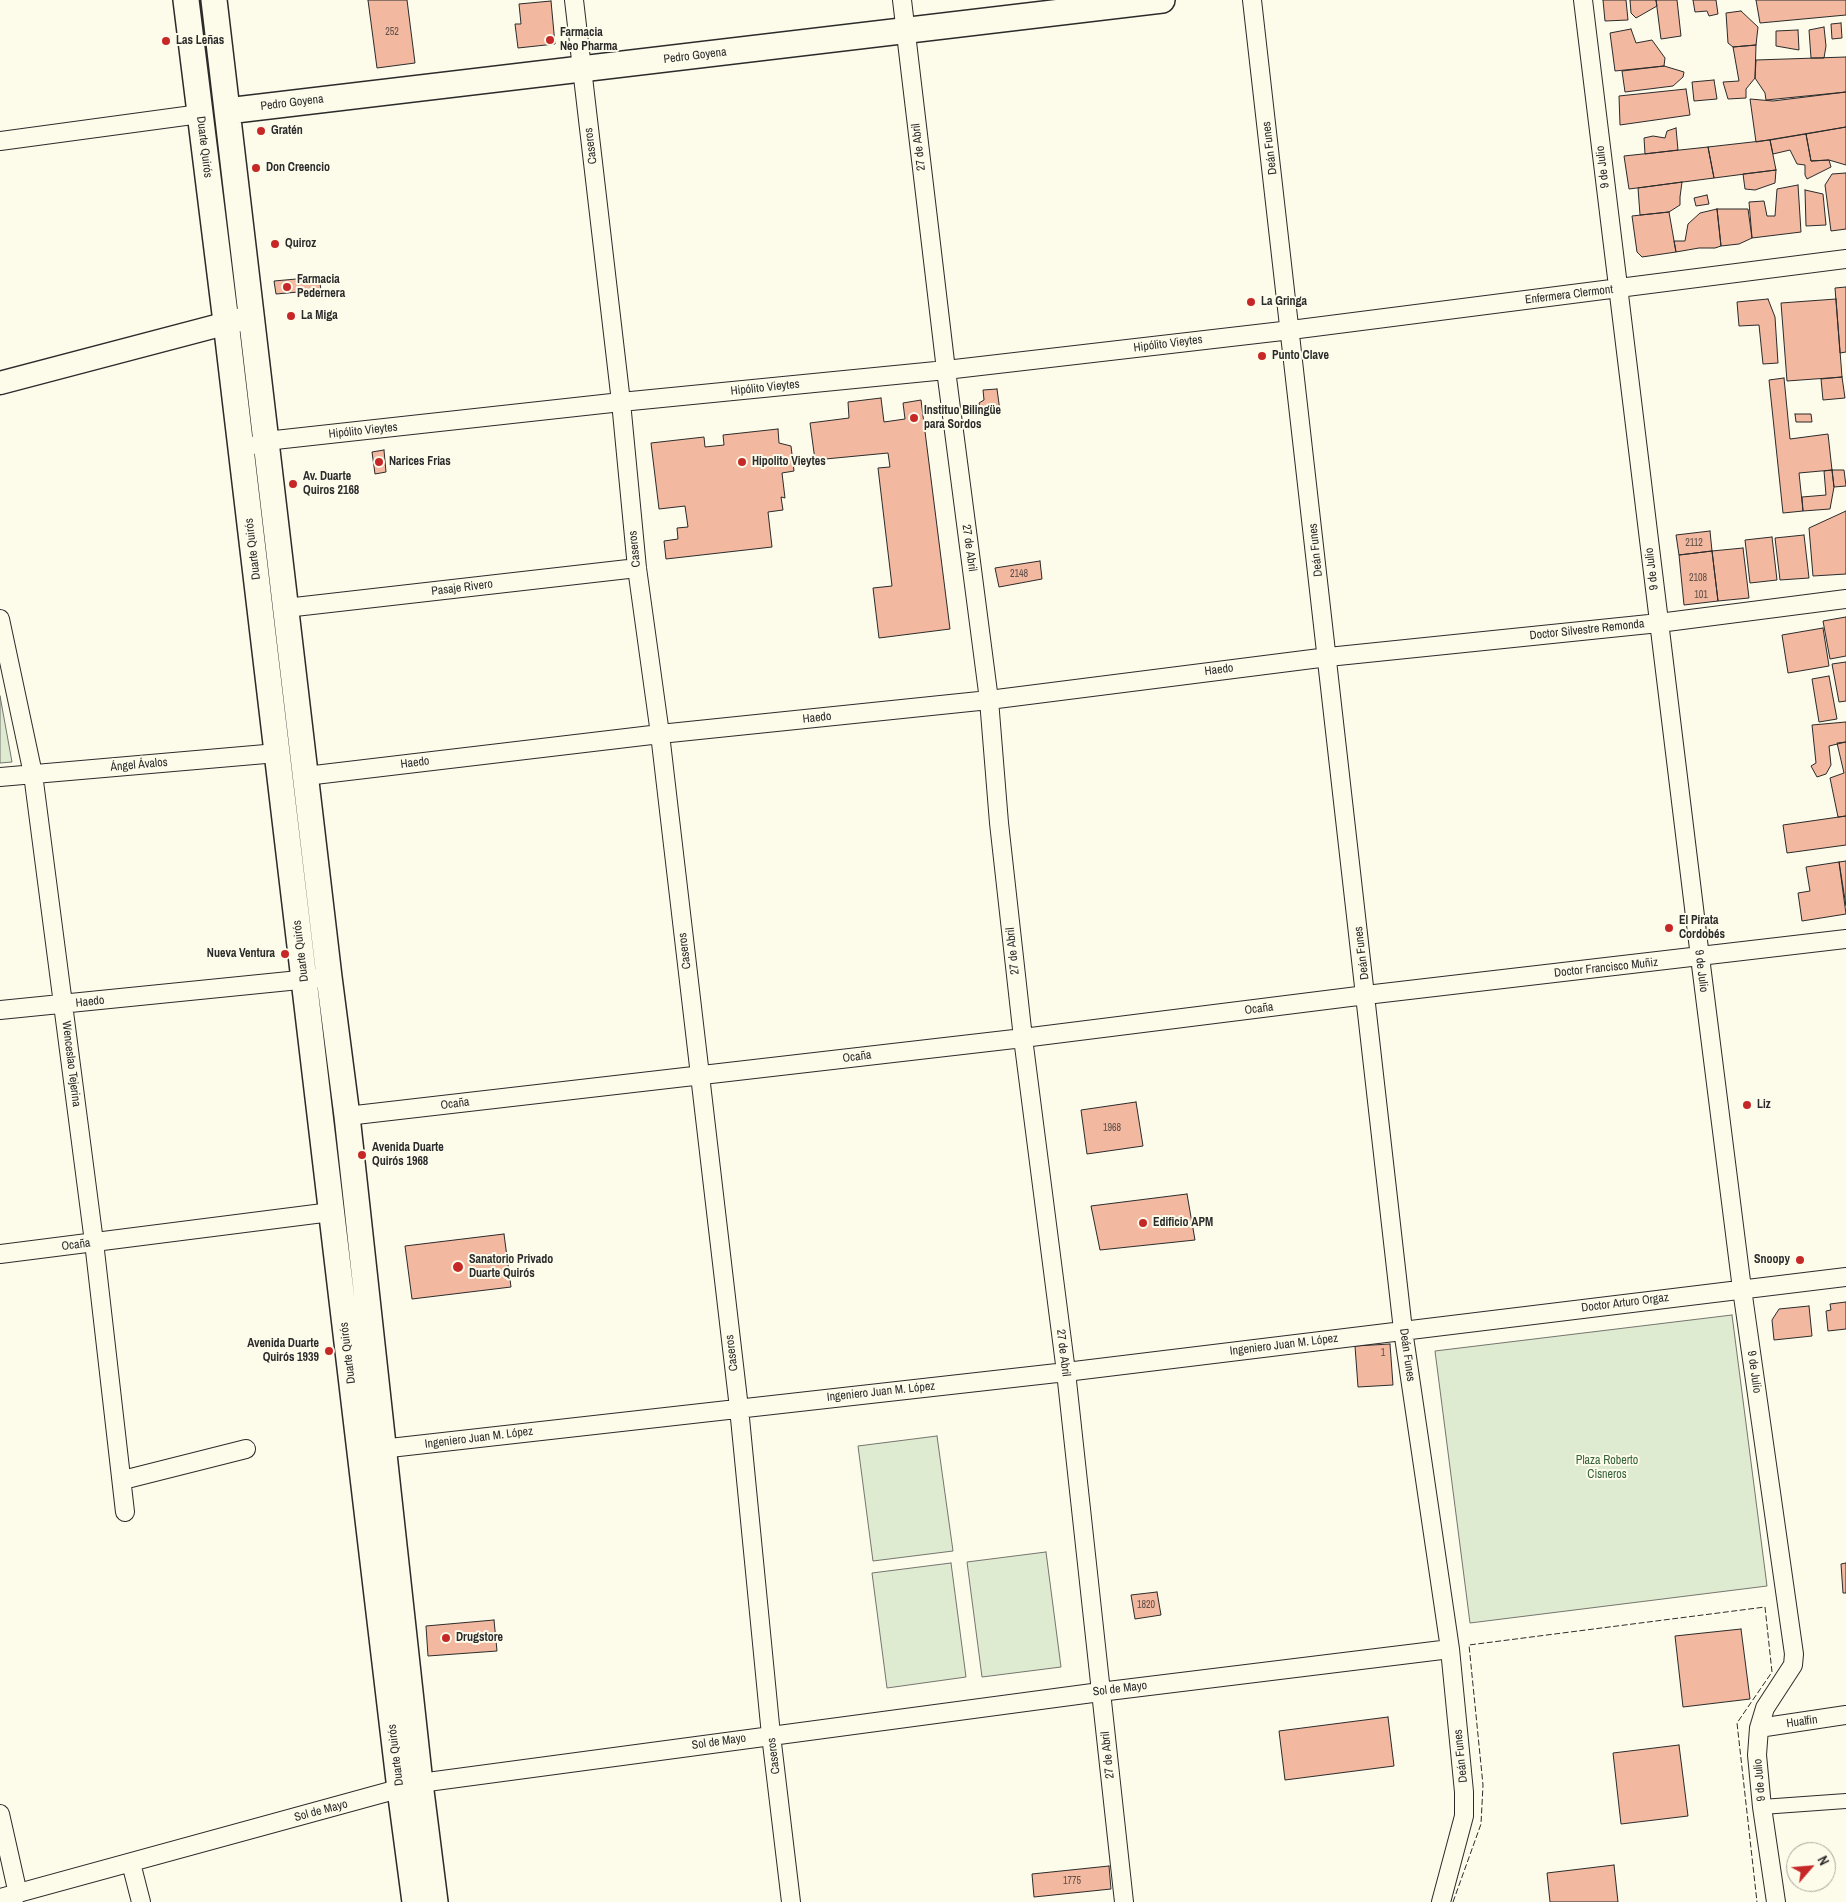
<!DOCTYPE html>
<html>
<head>
<meta charset="utf-8">
<style>
  body { margin:0 }
  #map { position:relative; width:1846px; height:1902px; overflow:hidden; background:#fdfbea; font-family:"Archivo Narrow",sans-serif }
  canvas { display:block }
  .north { position:absolute; left:1786px; top:1842px; width:50px; height:50px; box-sizing:border-box; background:#fdfbea; border:1px solid #a9a89e; border-radius:50%; rotate:63deg; font-size:14px; font-weight:700; line-height:20px; text-align:center; color:#2b2b2b }
  .north::after { content:''; display:block; margin:auto; width:18px; height:22px; background:#c62828; clip-path:polygon(50% 0,100% 100%,50% 72%,0 100%) }
</style>
</head>
<body>
<div id="map">
<canvas width="1846" height="1902"></canvas>
<div class="north">N</div>
</div>
<script>
const c = document.querySelector('canvas').getContext('2d');
c.lineJoin = 'round';
function fill(path, color) { c.fillStyle = color; c.fill(path, 'evenodd'); }
const toPath = rows => new Path2D(rows.map(r => 'M' + r).join(''));
function strokePath(path, color, width, dash) { c.strokeStyle = color; c.lineWidth = width; c.lineCap = dash ? 'butt' : 'round'; c.setLineDash(dash || []); c.stroke(path); }
function write(font, color, halo, rows, align = 'center') {
  c.font = font + ' "Archivo Narrow",sans-serif'; c.lineWidth = 4; c.setLineDash([]); c.textBaseline = 'middle'; c.strokeStyle = halo; c.fillStyle = color; for (const [text, x, y, turn = 0] of rows) {
    c.save(); c.translate(x, y); c.rotate((+turn || 0) * Math.PI / 180); c.textAlign = isNaN(turn) ? turn : align; if (halo) c.strokeText(text, 0, 0); c.fillText(text, 0, 0); c.restore();
  }
}
const green = toPath([
  [0,696,12,762,0,763,0,696],
  [1732,1315,1767,1586,1470,1623,1435,1351,1732,1315],
  [937,1436,953,1551,873,1561,858,1446,937,1436],
  [1046,1552,1061,1667,982,1677,967,1562,1046,1552],
  [951,1563,966,1677,887,1688,872,1573,951,1563]
]);
fill(green, '#deebd1');
strokePath(green, '#74746e', 1);
const building = toPath([
  [368,0,407,0,415,63,377,68,368,0],
  [1603,0,1626,0,1628,20,1605,21,1603,0],
  [1630,0,1656,0,1657,6,1636,18,1631,13,1630,0],
  [1656,0,1677,0,1681,36,1661,39,1656,0],
  [1693,0,1716,0,1718,14,1709,16,1707,11,1695,12,1693,0],
  [1756,0,1846,0,1846,15,1760,23,1756,0],
  [551,1,555,44,518,48,515,24,521,24,519,4,551,1],
  [1741,11,1758,27,1756,45,1733,47,1728,43,1726,13,1741,11],
  [1841,23,1842,38,1832,39,1831,24,1841,23],
  [1824,27,1826,46,1824,58,1811,58,1809,30,1824,27],
  [1631,29,1636,43,1652,40,1665,58,1664,66,1615,71,1610,33,1631,29],
  [1798,30,1799,50,1776,46,1776,31,1798,30],
  [1756,45,1755,78,1746,89,1746,98,1728,99,1723,82,1739,81,1733,47,1756,45],
  [1846,57,1846,92,1766,100,1765,93,1755,78,1756,60,1846,57],
  [1664,66,1684,72,1683,77,1673,86,1625,92,1622,71,1664,66],
  [1714,80,1717,99,1694,101,1692,82,1714,80],
  [1686,89,1690,115,1620,125,1619,96,1686,89],
  [1846,92,1846,127,1756,142,1750,99,1773,101,1846,92],
  [1846,127,1846,165,1829,160,1811,161,1806,134,1846,127],
  [1676,128,1678,150,1645,154,1644,138,1653,136,1665,138,1667,131,1676,128],
  [1806,134,1811,161,1829,160,1831,167,1807,179,1805,175,1805,165,1797,164,1790,150,1773,154,1770,140,1806,134],
  [1770,140,1776,170,1714,178,1708,147,1770,140],
  [1708,147,1714,178,1629,189,1624,156,1708,147],
  [1776,170,1775,183,1755,190,1745,189,1743,174,1776,170],
  [1846,173,1846,229,1831,231,1825,185,1832,174,1846,173],
  [1682,182,1680,197,1680,205,1669,212,1640,215,1638,188,1682,182],
  [1798,185,1801,232,1752,238,1749,202,1764,201,1767,216,1775,216,1777,189,1798,185],
  [1805,190,1823,194,1826,225,1806,226,1805,190],
  [1707,195,1709,204,1696,206,1694,198,1707,195],
  [1717,209,1721,246,1715,248,1699,248,1676,252,1674,241,1685,241,1688,224,1700,213,1717,209],
  [1717,209,1748,209,1752,238,1739,244,1721,246,1717,209],
  [1669,212,1676,252,1642,257,1637,252,1632,216,1669,212],
  [319,277,321,290,276,294,274,281,319,277],
  [1846,287,1846,352,1840,353,1835,288,1846,287],
  [1768,299,1775,317,1778,363,1763,364,1759,325,1739,326,1737,302,1768,299],
  [1836,299,1842,377,1787,381,1781,303,1836,299],
  [1842,377,1845,398,1823,400,1821,379,1842,377],
  [1784,378,1790,439,1828,434,1832,470,1799,473,1803,511,1783,513,1769,380,1784,378],
  [997,389,1000,411,980,413,979,403,984,400,983,390,997,389],
  [881,398,884,422,905,419,903,403,921,400,950,629,879,638,873,588,892,586,878,468,890,467,888,453,815,460,810,423,849,418,848,402,881,398],
  [1795,414,1811,414,1812,422,1796,422,1795,414],
  [778,429,779,443,791,446,794,471,782,473,785,498,781,497,783,510,768,512,772,547,666,559,664,541,678,539,677,528,688,527,685,506,659,509,651,443,704,437,705,447,724,445,723,435,778,429],
  [384,450,386,472,375,474,372,452,384,450],
  [1832,470,1844,470,1846,486,1834,487,1832,470],
  [1832,470,1834,487,1830,509,1803,511,1802,497,1826,495,1824,471,1832,470],
  [1846,511,1846,574,1813,576,1809,528,1846,511],
  [1710,531,1712,551,1679,555,1676,535,1710,531],
  [1804,535,1809,578,1780,580,1775,538,1804,535],
  [1772,537,1777,580,1750,583,1745,540,1772,537],
  [1743,548,1749,598,1718,601,1712,551,1743,548],
  [1712,551,1718,601,1684,605,1679,555,1712,551],
  [1040,561,1042,579,999,587,995,568,1040,561],
  [1846,617,1846,656,1830,659,1823,621,1846,617],
  [1823,628,1829,666,1788,673,1782,635,1823,628],
  [1846,662,1846,701,1839,702,1832,664,1846,662],
  [1829,676,1837,719,1819,722,1812,679,1829,676],
  [1846,722,1846,742,1829,746,1831,765,1826,774,1817,777,1811,766,1816,763,1812,725,1846,722],
  [1846,742,1846,816,1838,817,1830,778,1844,773,1837,743,1846,742],
  [1846,816,1846,845,1787,853,1783,825,1846,816],
  [1846,861,1846,906,1839,862,1846,861],
  [1839,862,1846,914,1802,921,1798,893,1810,891,1806,867,1839,862],
  [1136,1102,1143,1146,1087,1154,1081,1110,1136,1102],
  [1187,1194,1195,1240,1100,1250,1091,1206,1187,1194],
  [504,1234,511,1287,412,1299,405,1246,504,1234],
  [1846,1302,1846,1329,1828,1331,1826,1311,1831,1310,1830,1304,1846,1302],
  [1809,1306,1812,1336,1774,1340,1772,1320,1779,1309,1809,1306],
  [1390,1344,1393,1385,1358,1387,1355,1346,1390,1344],
  [1846,1563,1846,1593,1843,1593,1841,1564,1846,1563],
  [1157,1592,1161,1615,1135,1619,1131,1595,1157,1592],
  [494,1620,497,1651,428,1656,426,1626,494,1620],
  [1741,1629,1750,1699,1683,1707,1675,1636,1741,1629],
  [1388,1717,1394,1766,1285,1780,1279,1731,1388,1717],
  [1679,1745,1688,1816,1621,1824,1613,1753,1679,1745],
  [1614,1865,1618,1902,1550,1902,1547,1873,1614,1865],
  [1109,1866,1111,1889,1034,1897,1032,1874,1109,1866]
]);
fill(building, '#f2b8a0');
strokePath(building, '#2b2b2b', 1);
const pedestrian = toPath([
  [1762,1807,1846,1801]
]);
const minor = toPath([
  [574,0,621,402,637,568,660,734,739,1408,771,1735,791,1902],
  [902,0,946,370,989,700,999,823,1023,1038,1066,1372,1124,1902],
  [1252,0,1403,1330,1450,1649,1464,1792,1464,1816,1441,1902],
  [1583,0,1700,957,1742,1289,1794,1654,1793,1665,1765,1708,1759,1728,1757,1755,1762,1807,1776,1902],
  [0,141,200,114],
  [256,445,266,441,621,402,946,370,1291,330,1846,259],
  [286,608,637,568],
  [0,619,33,774,94,1242,125,1512],
  [306,776,660,734,989,700,1328,657,1659,623,1846,599],
  [0,777,277,753],
  [0,1010,329,977],
  [347,1116,1023,1038,1366,995,1846,939],
  [0,1254,331,1212],
  [372,1450,1066,1372,1846,1277],
  [123,1480,246,1449],
  [1759,1728,1846,1715],
  [0,1814,18,1894],
  [131,1863,141,1902],
  [0,1898,420,1783,1100,1692,1450,1649]
]);
const tertiary = toPath([
  [0,383,243,319]
]);
const secondary = toPath([
  [186,0,226,322,400,1789,415,1902],
  [214,0,329,977,347,1116,420,1783,435,1902],
  [227,111,1162,0]
]);
strokePath(pedestrian, '#2b2b2b', 16);
strokePath(minor, '#2b2b2b', 20);
strokePath(tertiary, '#2b2b2b', 25);
strokePath(secondary, '#2b2b2b', 28);
strokePath(pedestrian, '#fdfbea', 14);
strokePath(minor, '#fdfbea', 18);
strokePath(tertiary, '#fdfbea', 22);
strokePath(secondary, '#fdfbea', 25);
strokePath(toPath([
  [1453,1902,1481,1824,1483,1785,1469,1645,1765,1607,1772,1672,1737,1723,1757,1902]
]), '#2b2b2b', 1, [6, 2.5]);
for (const [x, y, r, color] of [
  [550,40,5,"#c62828"],
  [166,41,5,"#c62828"],
  [261,131,5,"#c62828"],
  [256,168,5,"#c62828"],
  [275,244,5,"#c62828"],
  [287,287,5,"#c62828"],
  [1251,302,5,"#c62828"],
  [291,316,5,"#c62828"],
  [1262,356,5,"#c62828"],
  [914,418,5,"#c62828"],
  [379,462,5,"#c62828"],
  [742,462,5,"#c62828"],
  [293,484,5,"#c62828"],
  [1669,928,5,"#c62828"],
  [285,954,5,"#c62828"],
  [1747,1105,5,"#c62828"],
  [362,1155,5,"#c62828"],
  [1143,1223,5,"#c62828"],
  [1800,1260,5,"#c62828"],
  [458,1267,6,"#c62828"],
  [329,1351,5,"#c62828"],
  [446,1638,5,"#c62828"]
]) { const dot = new Path2D(); dot.arc(x, y, r, 0, 2 * Math.PI); c.fillStyle = color; c.fill(dot); strokePath(dot, '#fdfbea', 2); }
write('10px', '#5d4e48', null, [
  ["252",392,32],
  ["2112",1694,543],
  ["2148",1019,574],
  ["2108",1698,578],
  ["101",1701,595],
  ["1968",1112,1128],
  ["1",1383,1353],
  ["1820",1146,1605],
  ["1775",1072,1881]
]);
write('bold 12px', '#2b2b2b', '#fdfbea', [
  ["Farmacia",560,33],
  ["Neo Pharma",560,47],
  ["Las Leñas",176,41],
  ["Gratén",271,131],
  ["Don Creencio",266,168],
  ["Quiroz",285,244],
  ["Farmacia",297,280],
  ["Pedernera",297,294],
  ["La Gringa",1261,302],
  ["La Miga",301,316],
  ["Punto Clave",1272,356],
  ["Instituo Bilingüe",924,411],
  ["para Sordos",924,425],
  ["Narices Frias",389,462],
  ["Hipolito Vieytes",752,462],
  ["Av. Duarte",303,477],
  ["Quiros 2168",303,491],
  ["El Pirata",1679,921],
  ["Cordobés",1679,935],
  ["Nueva Ventura",275,954,"right"],
  ["Liz",1757,1105],
  ["Avenida Duarte",372,1148],
  ["Quirós 1968",372,1162],
  ["Edificio APM",1153,1223],
  ["Sanatorio Privado",469,1260],
  ["Duarte Quirós",469,1274],
  ["Snoopy",1790,1260,"right"],
  ["Avenida Duarte",319,1344,"right"],
  ["Quirós 1939",319,1358,"right"],
  ["Drugstore",456,1638]
], 'left');
write('12px', '#2b2b2b', '#fdfbea', [
  ["Pedro Goyena",695,56,-7],
  ["Pedro Goyena",292,103,-7],
  ["Caseros",591,146,-97],
  ["Duarte Quirós",204,147,83],
  ["27 de Abril",919,147,-97],
  ["Deán Funes",1270,148,-97],
  ["9 de Julio",1603,167,-97],
  ["Enfermera Clermont",1569,295,-7],
  ["Hipólito Vieytes",1168,344,-7],
  ["Hipólito Vieytes",765,388,-6],
  ["Hipólito Vieytes",363,431,-6],
  ["27 de Abril",969,548,82],
  ["Duarte Quirós",253,549,-97],
  ["Caseros",635,549,-96],
  ["Deán Funes",1316,550,-96],
  ["9 de Julio",1652,569,-97],
  ["Pasaje Rivero",462,588,-7],
  ["Doctor Silvestre Remonda",1587,630,-6],
  ["Haedo",1219,670,-7],
  ["Haedo",817,718,-6],
  ["Haedo",415,763,-7],
  ["Ángel Ávalos",139,765,-5],
  ["Duarte Quirós",301,951,-97],
  ["Caseros",685,951,-97],
  ["27 de Abril",1013,951,-96],
  ["Deán Funes",1362,953,-97],
  ["Doctor Francisco Muñiz",1606,968,-6],
  ["9 de Julio",1701,971,83],
  ["Haedo",90,1002,-6],
  ["Ocaña",1259,1009,-7],
  ["Ocaña",857,1057,-7],
  ["Wenceslao Tejerina",71,1064,83],
  ["Ocaña",455,1104,-7],
  ["Ocaña",76,1245,-7],
  ["Doctor Arturo Orgaz",1625,1303,-7],
  ["Ingeniero Juan M. López",1284,1345,-7],
  ["Duarte Quirós",348,1353,-97],
  ["Caseros",732,1353,-97],
  ["27 de Abril",1063,1353,83],
  ["Deán Funes",1407,1355,82],
  ["9 de Julio",1754,1372,82],
  ["Ingeniero Juan M. López",881,1392,-6],
  ["Ingeniero Juan M. López",479,1438,-7],
  ["Sol de Mayo",1120,1689,-7],
  ["Hualfin",1802,1722,-8],
  ["Sol de Mayo",719,1742,-8],
  ["Duarte Quirós",396,1755,-97],
  ["27 de Abril",1108,1755,-96],
  ["Caseros",774,1756,-97],
  ["Deán Funes",1461,1756,-96],
  ["9 de Julio",1760,1780,-95],
  ["Sol de Mayo",321,1811,-15]
]);
write('12px', '#34623c', '#fdfbea', [
  ["Plaza Roberto",1607,1461],
  ["Cisneros",1607,1475]
]);
</script>
</body>
</html>
